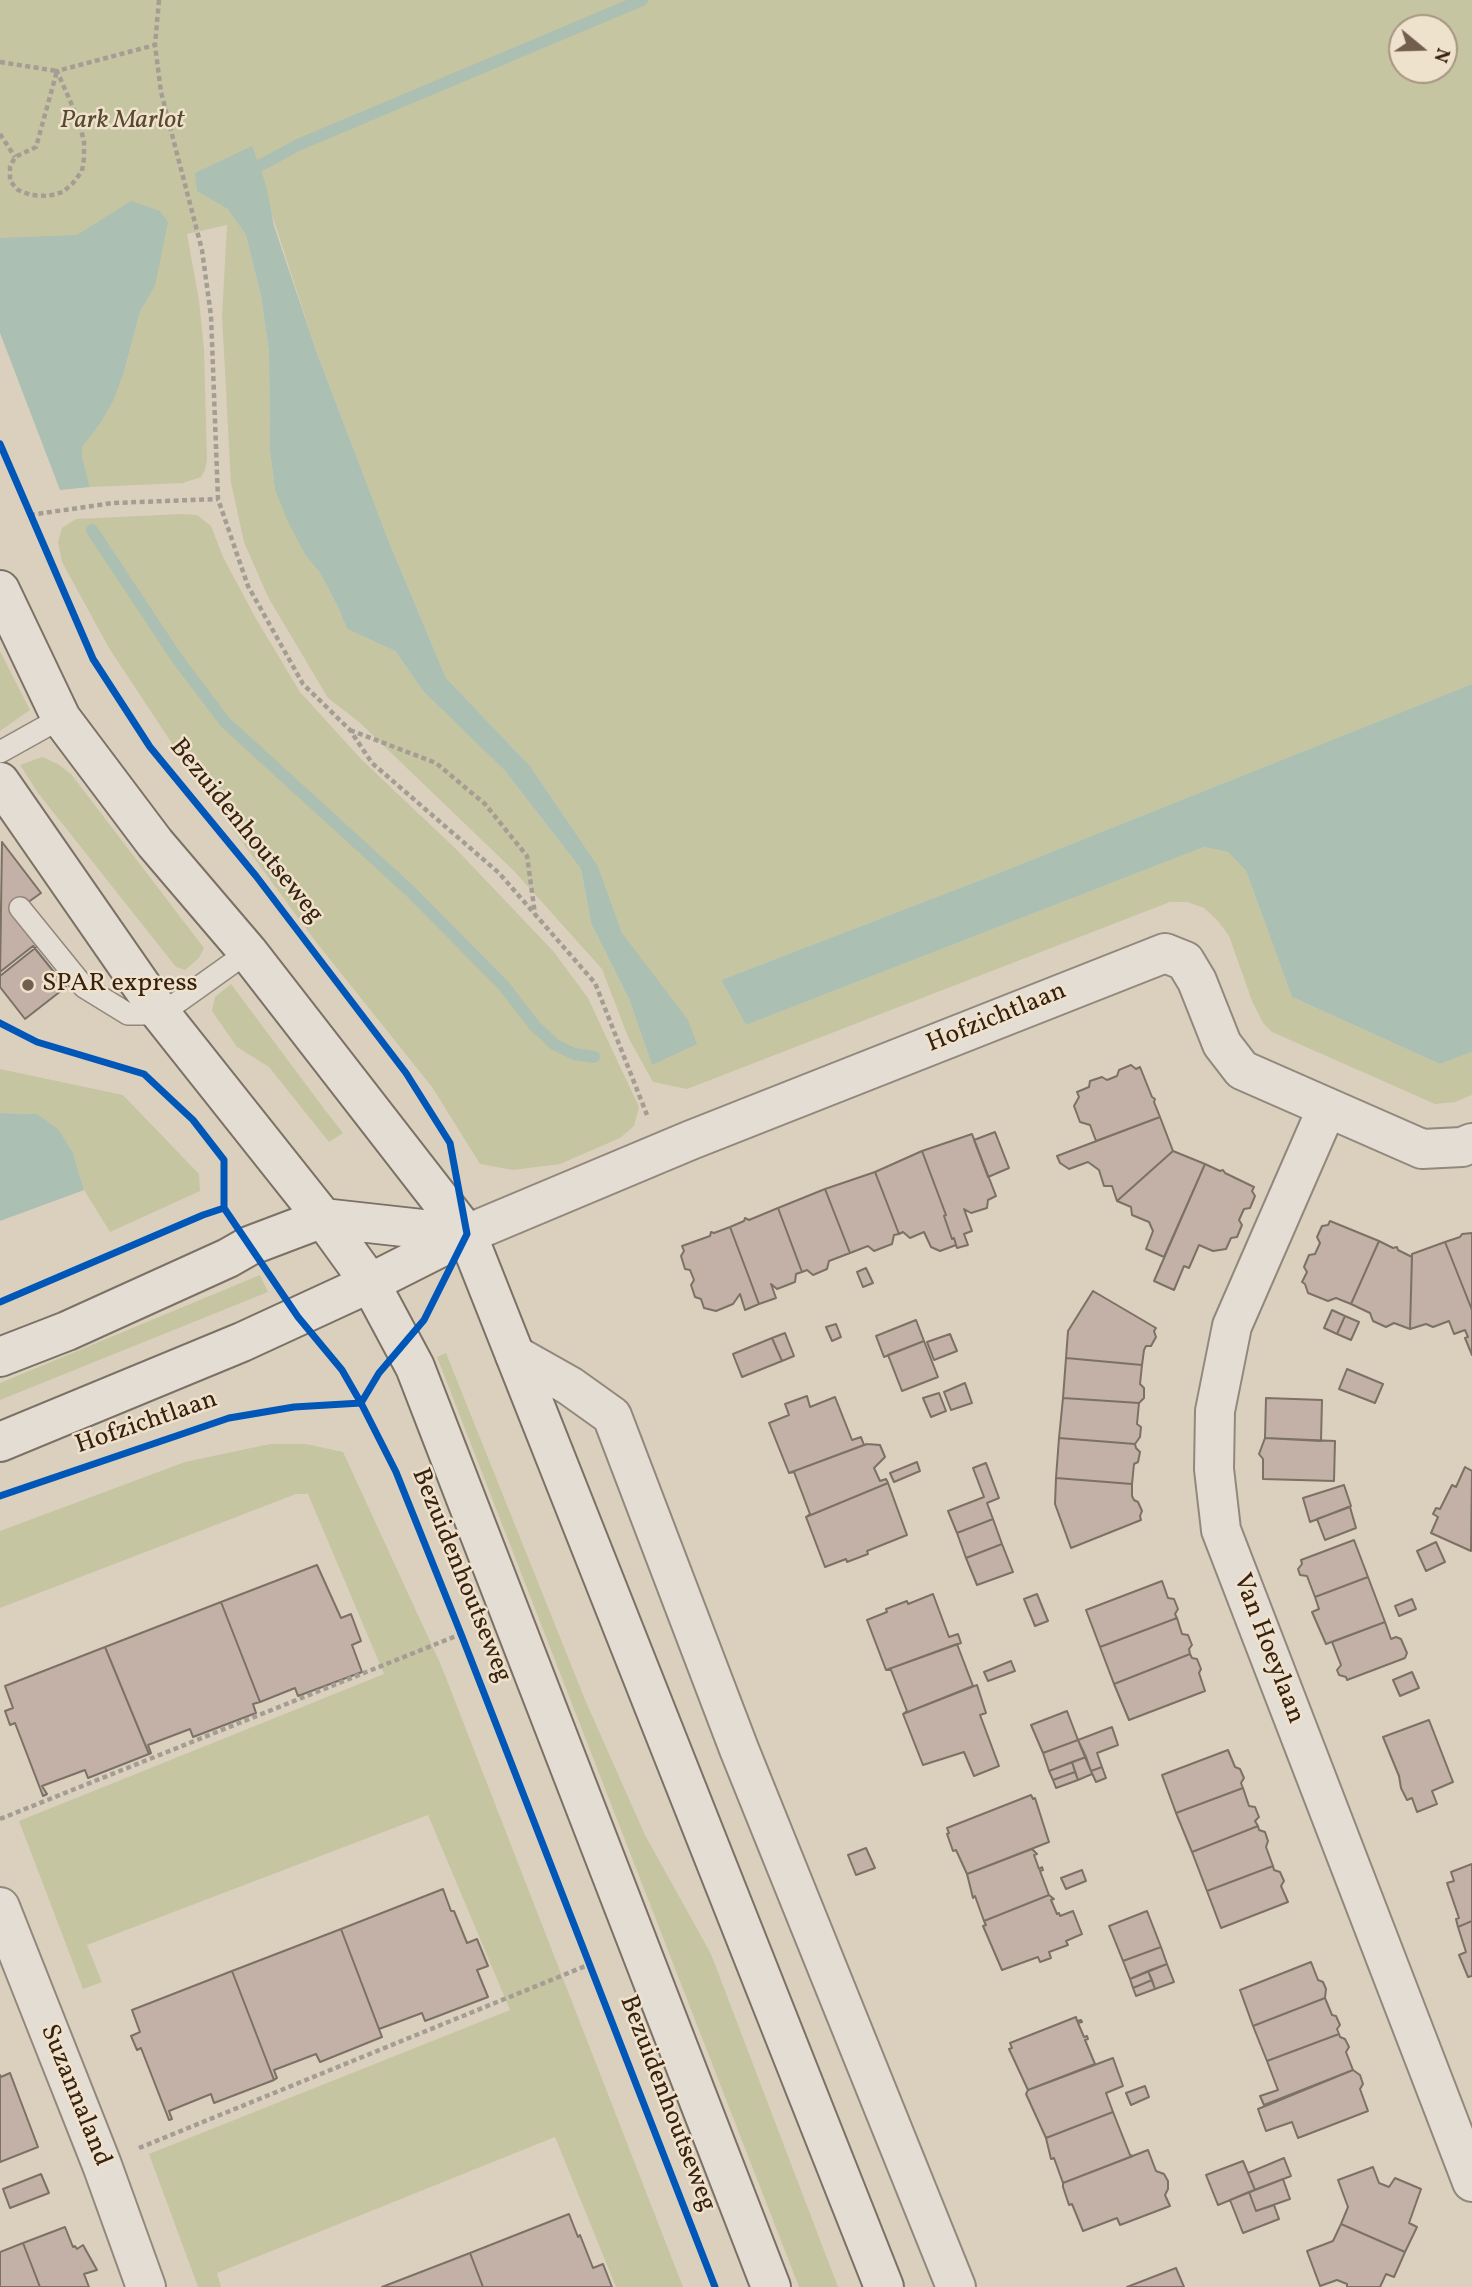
<!DOCTYPE html>
<html>
<head>
<meta charset="utf-8">
<style>
  body { margin:0 }
  #map { position:relative; width:1472px; height:2287px; overflow:hidden; background:#dbd0be; font-family:Vollkorn,serif }
  canvas { display:block }
  .north { position:absolute; left:1388px; top:14px; width:70px; height:70px; box-sizing:border-box; background:#efe2cd; border:2px solid #a69581; border-radius:50%; rotate:109deg; font-size:19px; font-weight:700; line-height:28px; text-align:center; color:#392110 }
  .north::after { content:''; display:block; margin:auto; width:24px; height:32px; background:#725e4d; clip-path:polygon(50% 0,100% 100%,50% 72%,0 100%) }
</style>
</head>
<body>
<div id="map">
<canvas width="1472" height="2287"></canvas>
<div class="north">N</div>
</div>
<script>
const c = document.querySelector('canvas').getContext('2d');
c.lineJoin = 'round';
function fill(path, color) { c.fillStyle = color; c.fill(path, 'evenodd'); }
const toPath = rows => new Path2D(rows.map(r => 'M' + r).join(''));
function strokePath(path, color, width, dash) { c.strokeStyle = color; c.lineWidth = width; c.lineCap = dash ? 'butt' : 'round'; c.setLineDash(dash || []); c.stroke(path); }
function write(font, color, halo, rows, align = 'center') {
  c.font = font + ' Vollkorn,serif'; c.lineWidth = 5; c.setLineDash([]); c.textBaseline = 'middle'; c.strokeStyle = halo; c.fillStyle = color; for (const [text, x, y, turn = 0] of rows) {
    c.save(); c.translate(x, y); c.rotate((+turn || 0) * Math.PI / 180); c.textAlign = isNaN(turn) ? turn : align; if (halo) c.strokeText(text, 0, 0); c.fillText(text, 0, 0); c.restore();
  }
}
fill(toPath([
  [0,0,1472,0,1472,684,1004,871,721,980,746,1025,1204,847,1228,852,1246,871,1292,997,1440,1064,1472,1052,1472,1095,1455,1102,1435,1104,1272,1032,1263,1023,1252,1001,1229,936,1218,921,1204,908,1187,902,1170,902,687,1089,653,1082,628,1037,602,969,514,871,359,722,328,698,268,597,244,542,231,483,222,316,227,225,187,234,199,300,204,349,207,460,205,470,201,477,183,483,90,487,82,456,82,447,124,372,140,312,155,286,0,275],
  [1402,28,1444,28,1444,70,1402,70],
  [272,215,318,356,389,542,446,678,530,766,598,866,622,933,652,974,652,1065,629,999,591,923,581,869,505,771,424,692,395,651,347,629,338,607,320,573,306,556,275,490,270,451,269,352,261,296,246,235,238,223],
  [182,514,197,515,211,526,223,557,255,617,300,692,362,760,457,850,554,952,588,998,639,1107,634,1126,620,1138,560,1164,513,1170,480,1164,432,1087,316,942,192,774,109,648,62,562,58,542,62,528,76,519],
  [0,651,30,710,0,731],
  [42,757,58,764,71,774,204,948,199,958,185,970,176,967,38,793,20,765],
  [231,984,325,1110,343,1133,329,1142,269,1067,237,1047,212,1011,215,997],
  [0,1069,123,1095,199,1174,200,1191,110,1232,84,1190,73,1153,37,1114,0,1113],
  [260,1275,268,1292,0,1400,0,1383],
  [446,1353,586,1702,645,1835,711,1954,838,2287,799,2287,437,1357],
  [270,1444,306,1444,343,1452,441,1665,683,2287,616,2287,555,2137,217,2273,221,2287,198,2287,149,2154,510,2010,428,1815,87,1945,102,1982,83,1989,19,1821,384,1674,308,1494,296,1494,0,1608,0,1531,185,1462]
]), '#c6c5a2');
fill(toPath([
  [252,146,266,185,274,226,318,356,389,542,446,678,530,766,598,866,622,933,688,1020,697,1044,652,1065,629,999,591,923,581,869,505,771,424,692,395,651,347,629,338,607,320,573,306,556,289,524,275,490,270,451,269,352,261,296,246,235,228,209,197,191,195,173],
  [131,201,160,211,168,222,155,286,140,312,124,372,113,401,101,422,82,447,82,456,90,487,60,490,0,333,0,238,77,235],
  [1472,684,1472,1052,1440,1064,1292,997,1246,871,1228,852,1204,847,746,1025,721,980,1004,871],
  [0,1113,37,1114,58,1129,73,1153,84,1190,0,1221]
]), '#abbfb2');
strokePath(toPath([
  [259,166,298,145,642,0],
  [92,530,176,657,225,722,410,891,503,985,534,1025,554,1044,574,1054,594,1057]
]), '#abbfb2', 12);
const building = toPath([
  [2,842,41,893,20,908,39,945,0,976,2,842],
  [33,946,66,987,25,1019,0,987,0,972,33,946],
  [1131,1065,1136,1069,1140,1067,1152,1097,1155,1099,1154,1102,1160,1117,1096,1141,1090,1125,1080,1122,1074,1106,1079,1097,1077,1092,1089,1087,1090,1081,1102,1077,1107,1080,1117,1076,1119,1070,1131,1065],
  [1160,1117,1173,1151,1117,1201,1112,1186,1104,1186,1099,1170,1088,1162,1069,1169,1060,1163,1057,1156,1160,1117],
  [995,1132,1009,1168,988,1177,974,1140,995,1132],
  [972,1134,996,1196,988,1200,987,1208,971,1213,964,1209,972,1231,964,1234,968,1245,957,1248,954,1238,952,1239,944,1216,946,1215,922,1151,972,1134],
  [922,1151,946,1215,944,1216,952,1239,954,1238,956,1245,940,1251,931,1247,924,1232,910,1238,903,1232,899,1234,875,1172,922,1151],
  [1173,1151,1205,1164,1164,1257,1146,1249,1153,1231,1149,1222,1132,1215,1131,1207,1117,1201,1173,1151],
  [1205,1164,1220,1171,1223,1170,1225,1173,1254,1187,1252,1191,1255,1196,1250,1208,1244,1209,1239,1220,1242,1225,1237,1237,1231,1238,1226,1249,1213,1251,1199,1245,1189,1268,1184,1266,1174,1290,1154,1281,1205,1164],
  [875,1172,899,1234,894,1235,892,1244,874,1251,868,1246,850,1253,825,1189,875,1172],
  [825,1189,850,1253,829,1261,827,1269,813,1275,807,1270,802,1272,778,1208,825,1189],
  [778,1208,802,1272,796,1274,795,1282,777,1289,771,1284,776,1298,759,1304,730,1227,744,1221,745,1218,749,1220,778,1208],
  [1330,1221,1379,1241,1351,1304,1336,1298,1328,1301,1308,1293,1305,1284,1302,1282,1307,1272,1304,1267,1309,1255,1315,1254,1320,1243,1317,1237,1322,1226,1328,1225,1330,1221],
  [730,1227,759,1304,745,1310,740,1294,733,1304,716,1311,704,1308,701,1299,695,1297,691,1285,694,1280,690,1270,685,1269,681,1256,684,1251,682,1246,710,1236,711,1232,714,1233,730,1227],
  [1472,1233,1472,1310,1445,1242,1460,1237,1462,1234,1472,1233],
  [1379,1241,1393,1248,1397,1247,1398,1250,1412,1257,1410,1329,1394,1323,1386,1327,1373,1321,1370,1313,1351,1304,1379,1241],
  [1445,1242,1472,1310,1472,1355,1465,1338,1468,1337,1465,1330,1454,1334,1449,1321,1433,1327,1426,1324,1410,1329,1412,1254,1445,1242],
  [866,1268,873,1283,863,1287,857,1272,866,1268],
  [1093,1291,1156,1328,1154,1331,1156,1337,1151,1346,1146,1346,1144,1350,1142,1365,1066,1358,1068,1331,1093,1291],
  [1332,1310,1345,1316,1337,1334,1324,1328,1332,1310],
  [1345,1316,1359,1322,1351,1340,1337,1334,1345,1316],
  [916,1320,924,1341,884,1357,876,1336,916,1320],
  [836,1324,841,1337,832,1341,826,1327,836,1324],
  [785,1333,794,1356,782,1361,772,1338,785,1333],
  [950,1334,957,1351,934,1360,927,1342,950,1334],
  [772,1338,782,1361,742,1377,733,1354,772,1338],
  [924,1341,938,1377,902,1391,888,1355,924,1341],
  [1066,1358,1142,1365,1140,1384,1144,1388,1144,1398,1139,1403,1063,1398,1066,1358],
  [1347,1369,1383,1384,1375,1403,1339,1389,1347,1369],
  [965,1383,972,1403,951,1410,944,1392,965,1383],
  [939,1393,946,1411,931,1417,923,1398,939,1393],
  [807,1396,810,1407,835,1397,852,1440,861,1437,864,1445,789,1473,769,1423,789,1415,785,1404,807,1396],
  [1063,1398,1139,1403,1137,1424,1141,1427,1140,1437,1135,1444,1059,1438,1063,1398],
  [1266,1398,1322,1400,1321,1441,1265,1438,1266,1398],
  [1059,1438,1135,1444,1136,1448,1140,1452,1138,1462,1134,1464,1132,1484,1056,1478,1059,1438],
  [1265,1438,1335,1441,1334,1481,1263,1479,1263,1459,1259,1454,1265,1438],
  [867,1444,880,1445,885,1457,874,1468,880,1481,886,1479,888,1483,806,1517,810,1514,794,1472,789,1473,867,1444],
  [917,1462,920,1471,894,1482,890,1473,917,1462],
  [986,1463,999,1498,987,1503,993,1519,957,1533,948,1511,984,1497,973,1468,986,1463],
  [1465,1467,1472,1471,1471,1551,1431,1533,1438,1517,1433,1514,1436,1508,1440,1509,1452,1485,1456,1487,1465,1467],
  [1056,1478,1132,1484,1132,1496,1134,1500,1138,1502,1142,1511,1140,1516,1141,1520,1071,1548,1055,1504,1056,1478],
  [888,1483,907,1535,867,1551,868,1554,847,1562,846,1559,825,1567,806,1517,888,1483],
  [1344,1485,1351,1506,1310,1522,1303,1498,1344,1485],
  [1350,1507,1356,1528,1325,1540,1317,1519,1350,1507],
  [993,1519,1002,1544,966,1558,957,1533,993,1519],
  [1354,1540,1368,1577,1315,1597,1307,1576,1300,1575,1298,1569,1302,1564,1301,1560,1354,1540],
  [1436,1542,1445,1562,1426,1571,1417,1551,1436,1542],
  [1002,1544,1013,1572,977,1585,966,1558,1002,1544],
  [317,1565,341,1618,351,1614,361,1641,352,1645,362,1672,298,1696,295,1688,260,1702,221,1602,317,1565],
  [1368,1577,1385,1622,1326,1644,1312,1612,1319,1609,1315,1597,1368,1577],
  [1162,1581,1168,1598,1174,1599,1178,1609,1175,1614,1177,1618,1100,1647,1086,1610,1162,1581],
  [933,1594,949,1637,958,1634,961,1643,886,1670,867,1620,887,1612,886,1609,907,1601,908,1604,933,1594],
  [1037,1594,1048,1621,1035,1626,1024,1599,1037,1594],
  [1412,1599,1416,1609,1399,1616,1395,1606,1412,1599],
  [221,1602,260,1702,253,1704,256,1713,193,1737,190,1729,148,1745,151,1753,149,1754,105,1647,221,1602],
  [1177,1618,1182,1634,1188,1635,1192,1645,1189,1649,1190,1654,1114,1684,1100,1647,1177,1618],
  [1385,1622,1391,1639,1396,1637,1401,1639,1407,1653,1405,1658,1347,1680,1346,1677,1339,1675,1337,1670,1341,1665,1332,1642,1385,1622],
  [957,1644,973,1686,903,1714,907,1711,891,1670,886,1670,957,1644],
  [105,1647,149,1754,88,1778,85,1770,42,1786,47,1794,43,1796,15,1723,10,1725,5,1711,13,1708,5,1686,105,1647],
  [1190,1654,1192,1658,1197,1659,1201,1669,1199,1673,1205,1691,1129,1720,1114,1684,1190,1654],
  [1011,1661,1015,1671,988,1681,984,1672,1011,1661],
  [1412,1672,1419,1688,1400,1696,1393,1680,1412,1672],
  [977,1685,986,1713,980,1715,999,1766,974,1776,964,1752,923,1765,903,1714,977,1685],
  [1067,1711,1078,1740,1043,1753,1031,1725,1067,1711],
  [1429,1720,1453,1782,1432,1791,1437,1804,1417,1812,1412,1798,1407,1800,1401,1788,1399,1776,1383,1737,1429,1720],
  [1112,1727,1118,1745,1097,1753,1102,1767,1091,1771,1078,1740,1112,1727],
  [1078,1740,1086,1757,1049,1771,1043,1753,1078,1740],
  [1228,1750,1235,1767,1240,1769,1244,1778,1241,1783,1243,1788,1176,1813,1162,1775,1228,1750],
  [1086,1757,1092,1774,1078,1780,1072,1762,1086,1757],
  [1072,1762,1075,1772,1053,1780,1049,1771,1072,1762],
  [1102,1767,1106,1778,1096,1782,1091,1771,1102,1767],
  [1075,1772,1078,1780,1056,1788,1053,1780,1075,1772],
  [1243,1788,1249,1806,1255,1807,1259,1817,1255,1821,1258,1826,1192,1852,1176,1813,1243,1788],
  [1031,1795,1033,1799,1035,1798,1049,1842,967,1874,956,1850,953,1851,947,1834,949,1833,947,1828,1031,1795],
  [1258,1826,1259,1830,1265,1832,1268,1841,1266,1847,1273,1866,1207,1891,1192,1852,1258,1826],
  [866,1848,875,1868,856,1875,848,1855,866,1848],
  [1032,1849,1037,1854,1034,1855,1039,1869,1042,1867,1043,1870,1040,1871,1049,1895,984,1921,975,1896,973,1898,967,1874,1032,1849],
  [1472,1864,1472,1921,1458,1927,1456,1919,1459,1918,1447,1883,1454,1881,1451,1872,1472,1864],
  [1273,1866,1274,1870,1280,1872,1284,1881,1281,1886,1288,1902,1221,1928,1207,1891,1273,1866],
  [1082,1870,1086,1881,1066,1889,1061,1878,1082,1870],
  [443,1889,451,1911,454,1911,467,1943,477,1939,488,1966,477,1970,488,1997,425,2021,422,2013,379,2029,341,1929,443,1889],
  [1049,1895,1054,1899,1051,1900,1057,1914,1059,1913,1060,1916,1073,1911,1082,1934,1066,1941,1068,1945,1049,1952,1051,1958,1040,1962,1038,1957,1002,1970,983,1926,986,1925,984,1921,1049,1895],
  [1147,1911,1161,1947,1123,1961,1109,1926,1147,1911],
  [1472,1921,1472,1976,1468,1977,1459,1955,1466,1952,1458,1927,1472,1921],
  [341,1929,382,2037,320,2062,316,2054,274,2070,277,2078,274,2080,232,1971,341,1929],
  [1161,1947,1167,1964,1130,1979,1123,1961,1161,1947],
  [1311,1962,1318,1980,1323,1982,1326,1989,1325,1998,1253,2026,1240,1990,1311,1962],
  [1167,1964,1174,1982,1155,1989,1148,1971,1167,1964],
  [232,1971,274,2080,214,2103,211,2094,169,2111,172,2119,169,2120,141,2048,137,2050,131,2036,140,2032,132,2010,232,1971],
  [1148,1971,1152,1980,1133,1988,1130,1979,1148,1971],
  [1152,1980,1155,1989,1136,1996,1133,1988,1152,1980],
  [1325,1998,1332,2015,1336,2016,1340,2025,1337,2029,1339,2034,1267,2061,1253,2026,1325,1998],
  [1076,2017,1077,2021,1081,2020,1082,2022,1078,2023,1084,2037,1087,2036,1088,2039,1085,2040,1095,2064,1028,2090,1009,2049,1012,2048,1010,2043,1076,2017],
  [1339,2034,1340,2037,1345,2039,1349,2047,1346,2052,1353,2070,1264,2105,1260,2096,1278,2090,1267,2061,1339,2034],
  [1113,2058,1123,2086,1106,2093,1113,2112,1046,2138,1026,2094,1028,2090,1113,2058],
  [1353,2070,1360,2075,1363,2084,1360,2089,1368,2111,1298,2138,1292,2122,1266,2131,1258,2109,1353,2070],
  [10,2073,38,2147,0,2162,0,2075,1,2077,10,2073],
  [1145,2086,1149,2097,1131,2105,1126,2093,1145,2086],
  [1113,2112,1130,2155,1133,2156,1063,2183,1054,2158,1051,2159,1046,2138,1113,2112],
  [1148,2150,1156,2171,1164,2174,1168,2181,1168,2189,1165,2195,1170,2206,1120,2225,1117,2218,1083,2231,1072,2204,1069,2205,1063,2187,1063,2183,1148,2150],
  [1284,2158,1291,2176,1255,2190,1248,2173,1284,2158],
  [1243,2161,1255,2190,1218,2205,1206,2175,1243,2161],
  [1373,2167,1379,2183,1389,2187,1395,2178,1421,2189,1409,2223,1417,2227,1405,2252,1341,2224,1348,2207,1338,2180,1373,2167],
  [41,2174,49,2193,10,2208,3,2189,41,2174],
  [1283,2179,1290,2199,1256,2211,1249,2192,1283,2179],
  [1249,2192,1256,2211,1274,2205,1279,2219,1243,2233,1230,2200,1249,2192],
  [569,2214,578,2237,580,2235,593,2268,603,2264,612,2287,483,2287,470,2253,569,2214],
  [1341,2224,1405,2252,1394,2277,1386,2274,1380,2287,1347,2287,1347,2284,1337,2280,1320,2286,1307,2251,1333,2241,1341,2224],
  [65,2227,73,2247,75,2246,77,2249,83,2245,97,2270,84,2274,89,2287,40,2287,23,2243,65,2227],
  [23,2243,40,2287,0,2287,0,2252,23,2243],
  [470,2253,483,2287,382,2287,470,2253],
  [1176,2268,1184,2287,1127,2287,1176,2268]
]);
fill(building, '#c3b0a6');
strokePath(building, '#7b7165', 2);
const service = toPath([
  [0,752,61,718],
  [20,908,84,987,128,1014,161,1014,248,952]
]);
const minor = toPath([
  [1327,1108,1232,1326,1215,1411,1214,1469,1221,1530,1472,2182],
  [467,1234,691,1140,1165,953,1185,961,1197,981,1222,1044,1242,1070,1422,1149,1462,1147,1472,1143],
  [515,1355,570,1386,612,1416,739,1749,956,2287],
  [0,1907,102,2165,146,2287]
]);
const secondary = toPath([
  [0,590,61,718,155,843,248,952,467,1234,884,2287],
  [0,782,161,1014,323,1218,370,1283,415,1367,771,2287],
  [0,1357,67,1331,228,1258,249,1246,323,1218,467,1234],
  [0,1442,242,1342,370,1283,467,1234]
]);
strokePath(service, '#92887c', 24);
strokePath(minor, '#92887c', 42);
strokePath(secondary, '#7b7165', 42);
strokePath(toPath([
  [159,0,155,45,161,92,202,250,211,316,218,499,248,586,303,684,350,730,372,763,499,873,595,983,647,1115],
  [0,62,57,71,36,147,15,157,10,167,10,181,18,190,31,195,48,196,63,192,73,183,82,171,84,158,84,142,79,121,57,71,155,45],
  [0,134,15,157],
  [30,515,113,503,218,499],
  [350,730,436,763,485,804,527,856,535,914],
  [0,1819,461,1634],
  [139,2148,588,1965]
]), '#a49d94', 4.5, [5, 3.5]);
strokePath(service, '#e3ddd4', 21);
strokePath(minor, '#e3ddd4', 38);
strokePath(secondary, '#e3ddd4', 38);
strokePath(toPath([
  [0,444,93,659,150,747,256,876,406,1073,450,1143,467,1234,424,1320,379,1373,361,1403,294,1407,229,1418,0,1496],
  [0,1023,37,1042,144,1074,193,1120,224,1160,224,1208,298,1317,342,1370,361,1403,396,1472,461,1634,715,2287],
  [0,1302,203,1215,224,1208]
]), '#0057b8', 7);
for (const [x, y, r, color] of [
  [28,985,7,"#725e4d"]
]) { const dot = new Path2D(); dot.arc(x, y, r, 0, 2 * Math.PI); c.fillStyle = color; c.fill(dot); strokePath(dot, '#efe2cd', 2.5); }
write('italic 26px', '#58482f', '#efe2cd', [
  ["Park Marlot",122,122]
]);
write('26px', '#392110', '#efe2cd', [
  ["Bezuidenhoutseweg",245,832,51],
  ["Hofzichtlaan",997,1019,-22],
  ["Hofzichtlaan",147,1424,-19],
  ["Bezuidenhoutseweg",460,1576,68],
  ["Van Hoeylaan",1267,1649,69],
  ["Suzannaland",74,2096,68],
  ["Bezuidenhoutseweg",666,2104,69]
]);
write('26px', '#392110', '#efe2cd', [
  ["SPAR express",42,985]
], 'left');
</script>
</body>
</html>
